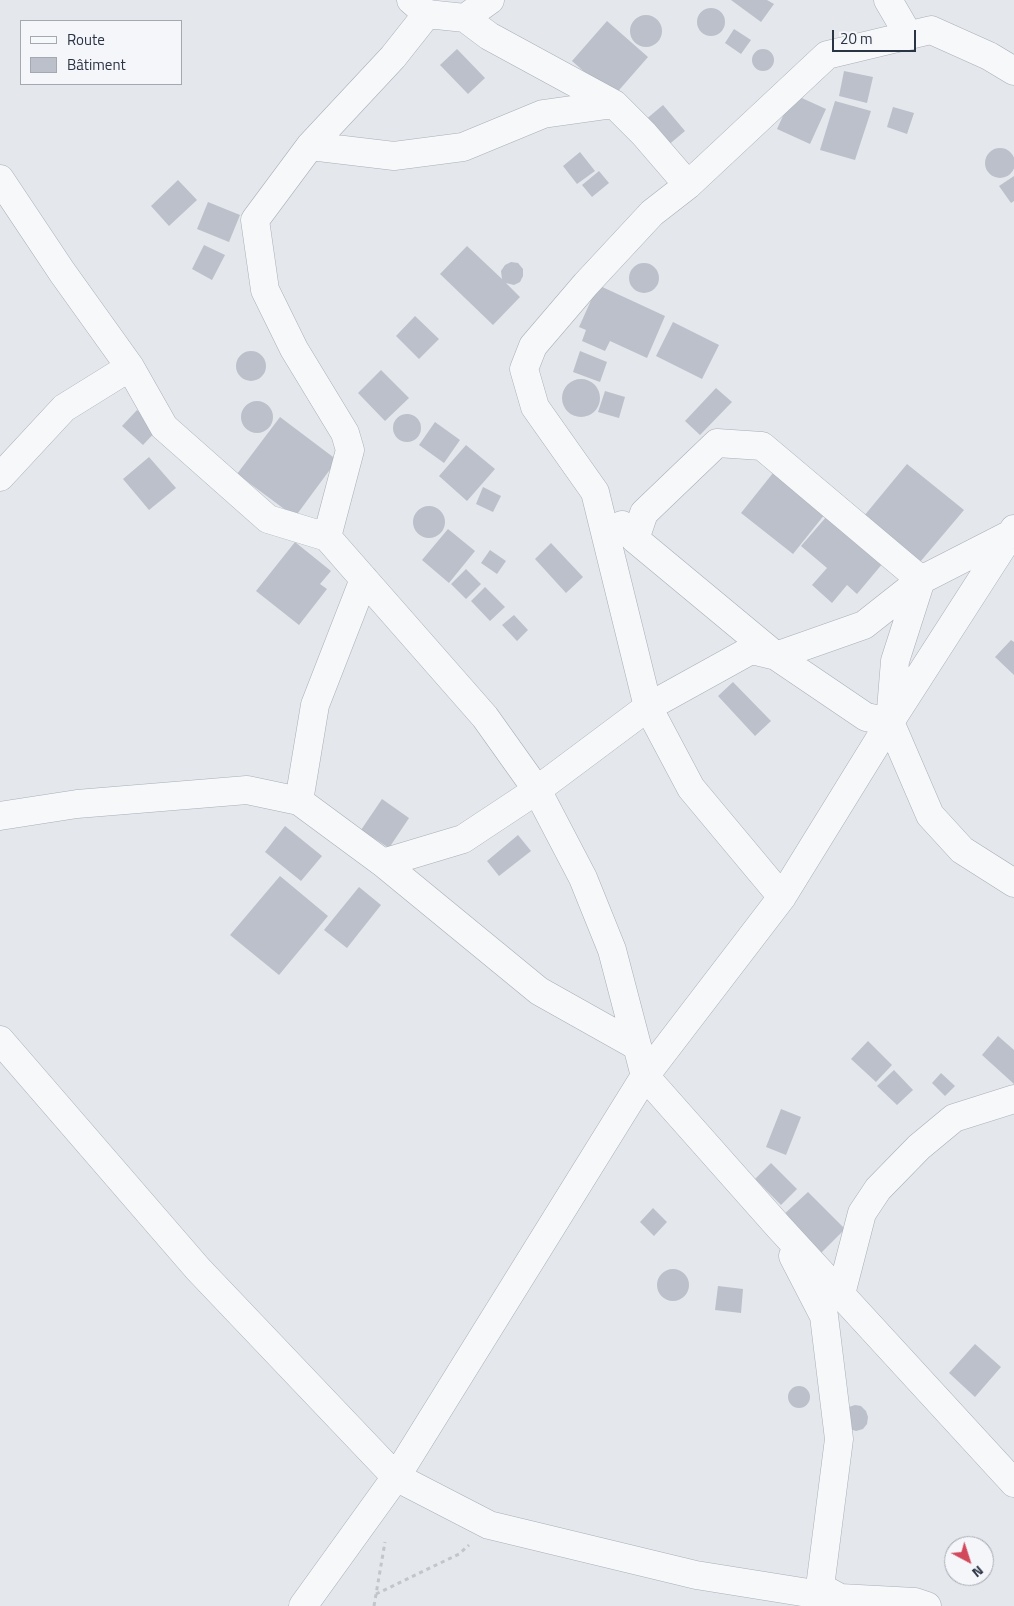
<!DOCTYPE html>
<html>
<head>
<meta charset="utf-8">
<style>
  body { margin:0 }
  #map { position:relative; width:1014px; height:1606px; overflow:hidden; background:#e4e7ec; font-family:"Titillium Web",sans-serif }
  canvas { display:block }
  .legend { position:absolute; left:20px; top:20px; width:162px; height:65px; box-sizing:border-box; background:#f4f6f9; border:1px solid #a4a8b1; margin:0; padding:6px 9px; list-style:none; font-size:15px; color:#2b3445 }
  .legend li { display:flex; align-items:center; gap:10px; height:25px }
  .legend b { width:25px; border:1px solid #a4a8b1 }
  .north { position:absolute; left:944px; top:1536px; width:50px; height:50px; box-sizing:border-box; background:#f4f6f9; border:1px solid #a4a8b1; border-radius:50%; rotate:140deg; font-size:14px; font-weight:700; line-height:20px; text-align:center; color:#2b3445 }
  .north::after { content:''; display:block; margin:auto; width:18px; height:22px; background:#d1495b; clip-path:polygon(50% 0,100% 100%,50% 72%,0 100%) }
  .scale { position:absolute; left:832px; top:30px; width:84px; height:22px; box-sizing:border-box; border:2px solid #2b3445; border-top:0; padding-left:6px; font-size:15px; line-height:18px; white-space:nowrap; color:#2b3445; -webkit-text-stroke:4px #f4f6f9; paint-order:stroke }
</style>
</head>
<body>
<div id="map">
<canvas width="1014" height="1606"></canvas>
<ul class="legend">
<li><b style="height:6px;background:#f7f8fa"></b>Route</li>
<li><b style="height:14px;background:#bbc0ca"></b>Bâtiment</li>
</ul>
<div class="north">N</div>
<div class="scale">20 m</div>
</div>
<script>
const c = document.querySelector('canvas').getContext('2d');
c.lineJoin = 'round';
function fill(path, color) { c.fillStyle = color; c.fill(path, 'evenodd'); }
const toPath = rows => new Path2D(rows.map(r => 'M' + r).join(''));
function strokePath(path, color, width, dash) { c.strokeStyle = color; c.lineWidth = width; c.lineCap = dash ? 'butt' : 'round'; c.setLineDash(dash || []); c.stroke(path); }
fill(toPath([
  [731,0,767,0,774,4,761,22],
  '697 22a14 14 0 1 1 28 0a14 14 0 1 1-28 0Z',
  '630 31a16 16 0 1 1 32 0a16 16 0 1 1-32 0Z',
  [607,21,648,57,613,97,572,61],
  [734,29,751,40,741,54,725,43],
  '752 60a11 11 0 1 1 22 0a11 11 0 1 1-22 0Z',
  [457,49,485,78,468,94,440,65],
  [844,71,873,77,867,103,839,96],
  [793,94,826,109,810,144,777,129],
  [835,101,871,111,855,160,820,150],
  [663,105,685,131,666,147,644,121],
  [893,107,914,113,907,134,887,127],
  '985 163a15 15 0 1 1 30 0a15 15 0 1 1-30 0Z',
  [580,152,595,171,577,184,563,166],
  [599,171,609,183,592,197,582,185],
  [1014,176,1014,201,1011,203,999,186],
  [178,180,197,200,169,226,151,206],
  [208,202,240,215,229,242,197,229],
  [204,245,225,255,212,280,192,269],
  [467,246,502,279,501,271,505,265,511,262,518,263,523,269,523,276,520,282,514,285,506,283,520,297,493,325,440,274],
  '629 278a15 15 0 1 1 30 0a15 15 0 1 1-30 0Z',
  [598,285,665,316,647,358,610,341,605,351,582,341,586,330,579,327],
  [415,316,439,339,419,359,396,336],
  [673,322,719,345,702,379,656,356],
  [580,351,607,362,600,382,573,372],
  '236 366a15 15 0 1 1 30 0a15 15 0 1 1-30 0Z',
  [381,370,409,398,385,421,358,393],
  '562 398a19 19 0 1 1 38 0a19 19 0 1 1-38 0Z',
  [716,388,732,402,700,435,685,421],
  [605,391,625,397,619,418,598,412],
  '241 417a16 16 0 1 1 32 0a16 16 0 1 1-32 0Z',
  [137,410,158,429,143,445,122,426],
  '393 428a14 14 0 1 1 28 0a14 14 0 1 1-28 0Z',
  [280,417,337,460,295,517,237,474],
  [435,422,460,440,444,463,419,445],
  [466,445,495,469,467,501,439,476],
  [149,457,176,488,149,510,123,479],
  [907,464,964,510,920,562,864,516],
  [773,473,825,514,793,554,741,513],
  [483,487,501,496,493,512,476,504],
  '413 522a16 16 0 1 1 32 0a16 16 0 1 1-32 0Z',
  [827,516,883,563,857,594,847,585,832,603,812,585,827,568,801,546],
  [448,529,475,551,449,583,422,560],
  [295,542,331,571,320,584,327,589,299,625,256,591],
  [551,543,583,577,566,593,535,559],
  [490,550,506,561,497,574,481,563],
  [466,569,481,584,466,599,451,584],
  [485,587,505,607,490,621,471,601],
  [514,615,528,630,517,641,502,625],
  [1011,640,1014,642,1014,675,995,657],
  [733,682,771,721,755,736,718,696],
  [382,799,409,818,389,848,361,830],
  [285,826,322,856,301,881,265,852],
  [518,835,531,851,499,876,487,861],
  [280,876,328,916,279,975,230,935],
  [359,887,381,905,347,948,324,930],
  [998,1036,1014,1050,1014,1084,982,1055],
  [868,1041,892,1065,876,1082,851,1059],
  [894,1070,913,1090,897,1105,877,1086],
  [941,1073,955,1086,945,1096,932,1083],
  [781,1109,801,1117,786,1155,766,1147],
  [771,1163,797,1189,781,1205,755,1179],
  [808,1192,845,1229,818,1256,781,1217],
  [653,1208,667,1222,654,1236,640,1222],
  '657 1285a16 16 0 1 1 32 0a16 16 0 1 1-32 0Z',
  [718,1286,743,1289,741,1313,715,1310],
  [975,1344,1001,1367,975,1397,949,1373],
  '788 1397a11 11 0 1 1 22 0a11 11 0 1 1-22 0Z',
  [855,1405,861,1406,866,1411,868,1417,867,1424,863,1429,856,1431,850,1429,849,1407]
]), '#bbc0ca');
const minor = toPath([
  [411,0,427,14,465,18,489,36,614,104,644,134,688,185],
  [888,0,909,36],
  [465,18,490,0],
  [310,146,394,156,463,147,543,114,614,104],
  [0,179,62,272,130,367,164,427,268,519,327,537,485,717,537,790,583,878,612,950,645,1076,778,1226,1014,1483],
  [0,477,64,408,130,367],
  [622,525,635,539,776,656,864,625,921,580,1009,535],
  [327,537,350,450,345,433,294,349,265,290,255,220,310,146,393,57,427,14],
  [635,539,644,513,717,443,762,446,921,580,895,661,890,722,930,815,962,850,1014,883],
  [299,801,315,705,364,579],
  [0,816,77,804,247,790,299,801,383,863,539,991,637,1046],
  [383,863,463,839,537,790,648,707,751,650,776,656,866,717,890,722],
  [782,897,691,788,648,707,595,492,535,407,524,369,533,346,586,284,652,213,688,185,827,55,931,30,989,56,1014,71],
  [0,1040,198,1269,396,1477,489,1525,696,1575,840,1598,915,1602,927,1606],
  [793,1256,824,1316,839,1439,820,1587,840,1598,839,1600],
  [841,1294,862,1213,878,1189,919,1147,954,1118,1014,1099],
  [303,1606,396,1477,645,1076,782,897,890,722,1014,529]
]);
strokePath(minor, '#a9aeb7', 29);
strokePath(toPath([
  [376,1594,459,1554,469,1545],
  [374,1606,385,1542]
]), '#c2c5cb', 3, [4, 4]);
strokePath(minor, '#f7f8fa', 28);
</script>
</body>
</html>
